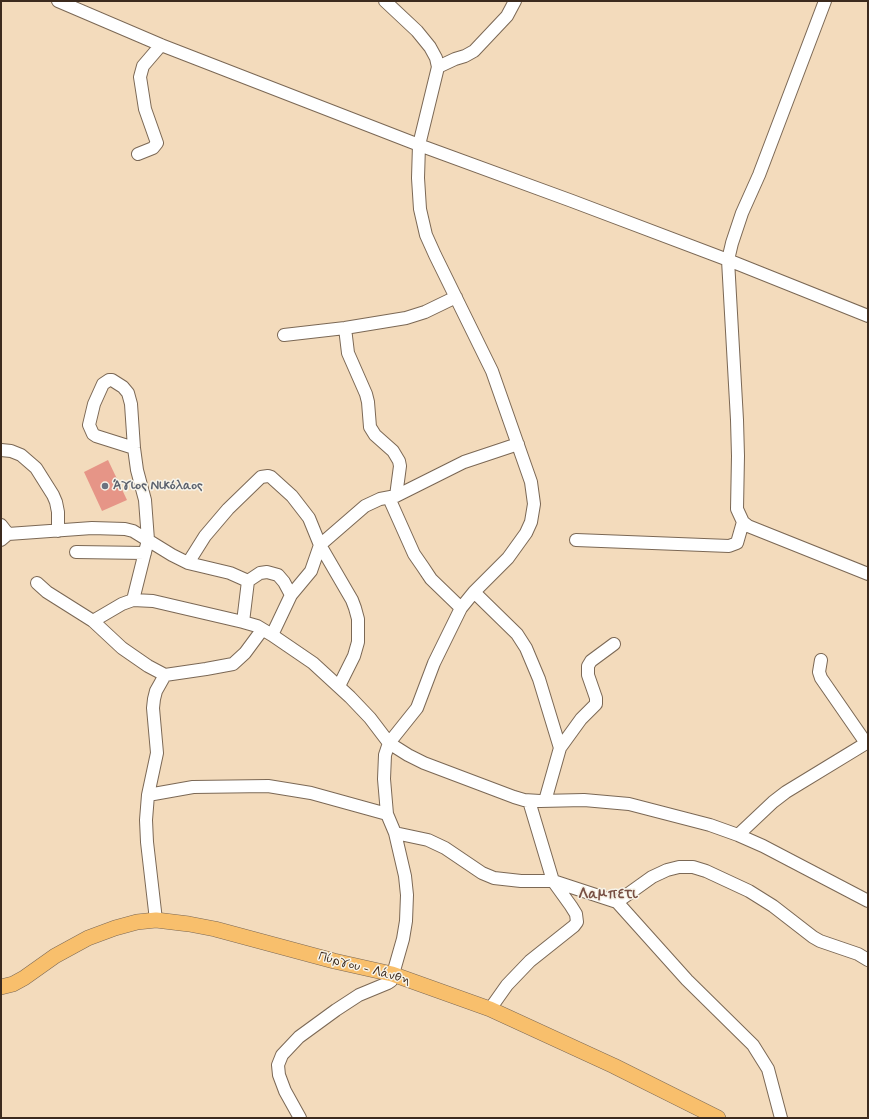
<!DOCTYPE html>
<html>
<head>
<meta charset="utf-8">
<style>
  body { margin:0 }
  #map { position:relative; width:869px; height:1119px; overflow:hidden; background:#f3dbbc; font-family:Mynerve,sans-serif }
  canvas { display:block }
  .frame { position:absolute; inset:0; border:2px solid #3b2a1e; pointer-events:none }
</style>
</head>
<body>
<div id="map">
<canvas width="869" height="1119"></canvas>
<div class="frame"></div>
</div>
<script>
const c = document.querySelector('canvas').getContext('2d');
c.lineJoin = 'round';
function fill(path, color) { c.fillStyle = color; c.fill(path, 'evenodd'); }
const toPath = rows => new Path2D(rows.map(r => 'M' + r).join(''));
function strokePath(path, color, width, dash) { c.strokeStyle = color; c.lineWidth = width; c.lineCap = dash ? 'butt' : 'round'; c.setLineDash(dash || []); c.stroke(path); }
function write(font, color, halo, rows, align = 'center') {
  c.font = font + ' Mynerve,sans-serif'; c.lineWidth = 3; c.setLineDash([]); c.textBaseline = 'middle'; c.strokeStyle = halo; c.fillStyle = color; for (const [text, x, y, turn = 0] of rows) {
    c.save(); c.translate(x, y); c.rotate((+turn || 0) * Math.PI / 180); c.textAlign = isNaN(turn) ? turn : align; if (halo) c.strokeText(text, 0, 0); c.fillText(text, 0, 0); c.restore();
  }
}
fill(toPath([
  [108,460,127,500,102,511,84,472]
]), '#e69587');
const minor = toPath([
  [58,1,161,45,419,145,572,201,728,260,868,316],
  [825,1,759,175,742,213,732,243,728,260,737,420,738,456,737,509,743,522,748,526,868,574],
  [438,67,455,59,465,56,474,51,507,16,515,1],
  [138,154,153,148,157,143,145,109,140,77,143,66,161,45],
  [345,328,348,353,366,394,368,402,370,427,375,435,393,451,399,461,400,466,396,496],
  [284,335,345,328,406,318,425,312,456,297],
  [1,450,11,451,21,455,36,468,53,495,56,502,58,512,58,531],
  [389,498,414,554,423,567,431,579,461,608],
  [1,525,8,534],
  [1,540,8,534,92,528,125,529,133,531,172,555,188,563,230,573,248,581,243,622,257,626,272,635,313,663,350,697,370,718,389,743,408,755,424,763,514,797,524,800,540,801,584,800,629,804,710,825,738,835,763,846,868,901],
  [576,540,729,546,737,543,743,522],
  [76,552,145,553],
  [188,563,205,536,228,509,261,477,268,476,271,477,292,496,309,518,320,545,352,600,355,608,358,619,358,642,354,656,339,686],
  [248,581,260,573,267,572,278,575,284,582,291,595],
  [37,583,47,592,93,621,122,604,133,600,153,601,243,622],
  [474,592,517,634,526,648,539,679,560,748],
  [133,600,148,540,145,500,137,470,134,448,131,404,128,393,123,387,112,380,109,380,103,384,94,404,89,425,93,434,96,436,134,448],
  [93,621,122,648,148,666,165,675,206,669,233,664,245,653,262,630],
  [272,635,291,595,311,571,320,545,365,506,380,499,396,496,464,462,518,444],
  [821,660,819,672,821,678,866,743],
  [148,795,193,787,268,786,311,793,387,814],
  [545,801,560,748,581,719,596,704,596,698,588,675,588,666,591,661,614,644],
  [395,833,428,840,445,848,482,873,494,878,521,881,553,881,617,902,687,980,753,1045,768,1069,781,1118],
  [738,835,773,802,786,792,868,742],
  [617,902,652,877,667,870,679,867,693,867,706,871,749,891,773,906,813,937,820,941,858,954,868,960],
  [156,920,147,842,146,820,148,795,157,753,153,708,154,699,156,691,165,675],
  [490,1009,507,985,530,961,574,926,577,922,576,914,571,906,553,881,529,801],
  [300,1118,285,1091,279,1075,278,1065,282,1055,299,1037,336,1010,359,995,388,983,391,981,403,939,406,921,407,895,405,876,395,833,387,814,384,779,385,755,389,743,417,708,434,663,461,608,474,592,508,558,526,533,531,522,534,504,531,482,492,371,435,255,426,235,420,209,418,178,419,145,438,67,436,58,430,47,417,31,385,1]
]);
const major = toPath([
  [1,987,13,984,24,978,55,956,88,938,115,928,137,922,156,920,189,924,215,929,334,961,392,974,490,1009,614,1066,718,1118]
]);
strokePath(minor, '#7b6855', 14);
strokePath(major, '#7b6855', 16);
strokePath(minor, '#fff', 12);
strokePath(major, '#f8bf6c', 15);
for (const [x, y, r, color] of [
  [105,486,4,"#6b7280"]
]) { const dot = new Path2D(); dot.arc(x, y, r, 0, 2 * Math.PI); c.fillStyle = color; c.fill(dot); strokePath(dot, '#f7f3e8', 1.5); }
write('bold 13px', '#5b616d', '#f7f3e8', [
  ["Άγιος Νικόλαος",113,486]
], 'left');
write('13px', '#3b2a1e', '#f7f3e8', [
  ["Πύργου - Λάνθη",364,969,15]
]);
write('bold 15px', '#774f43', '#f7f3e8', [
  ["Λαμπετι",608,895]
]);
</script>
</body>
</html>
